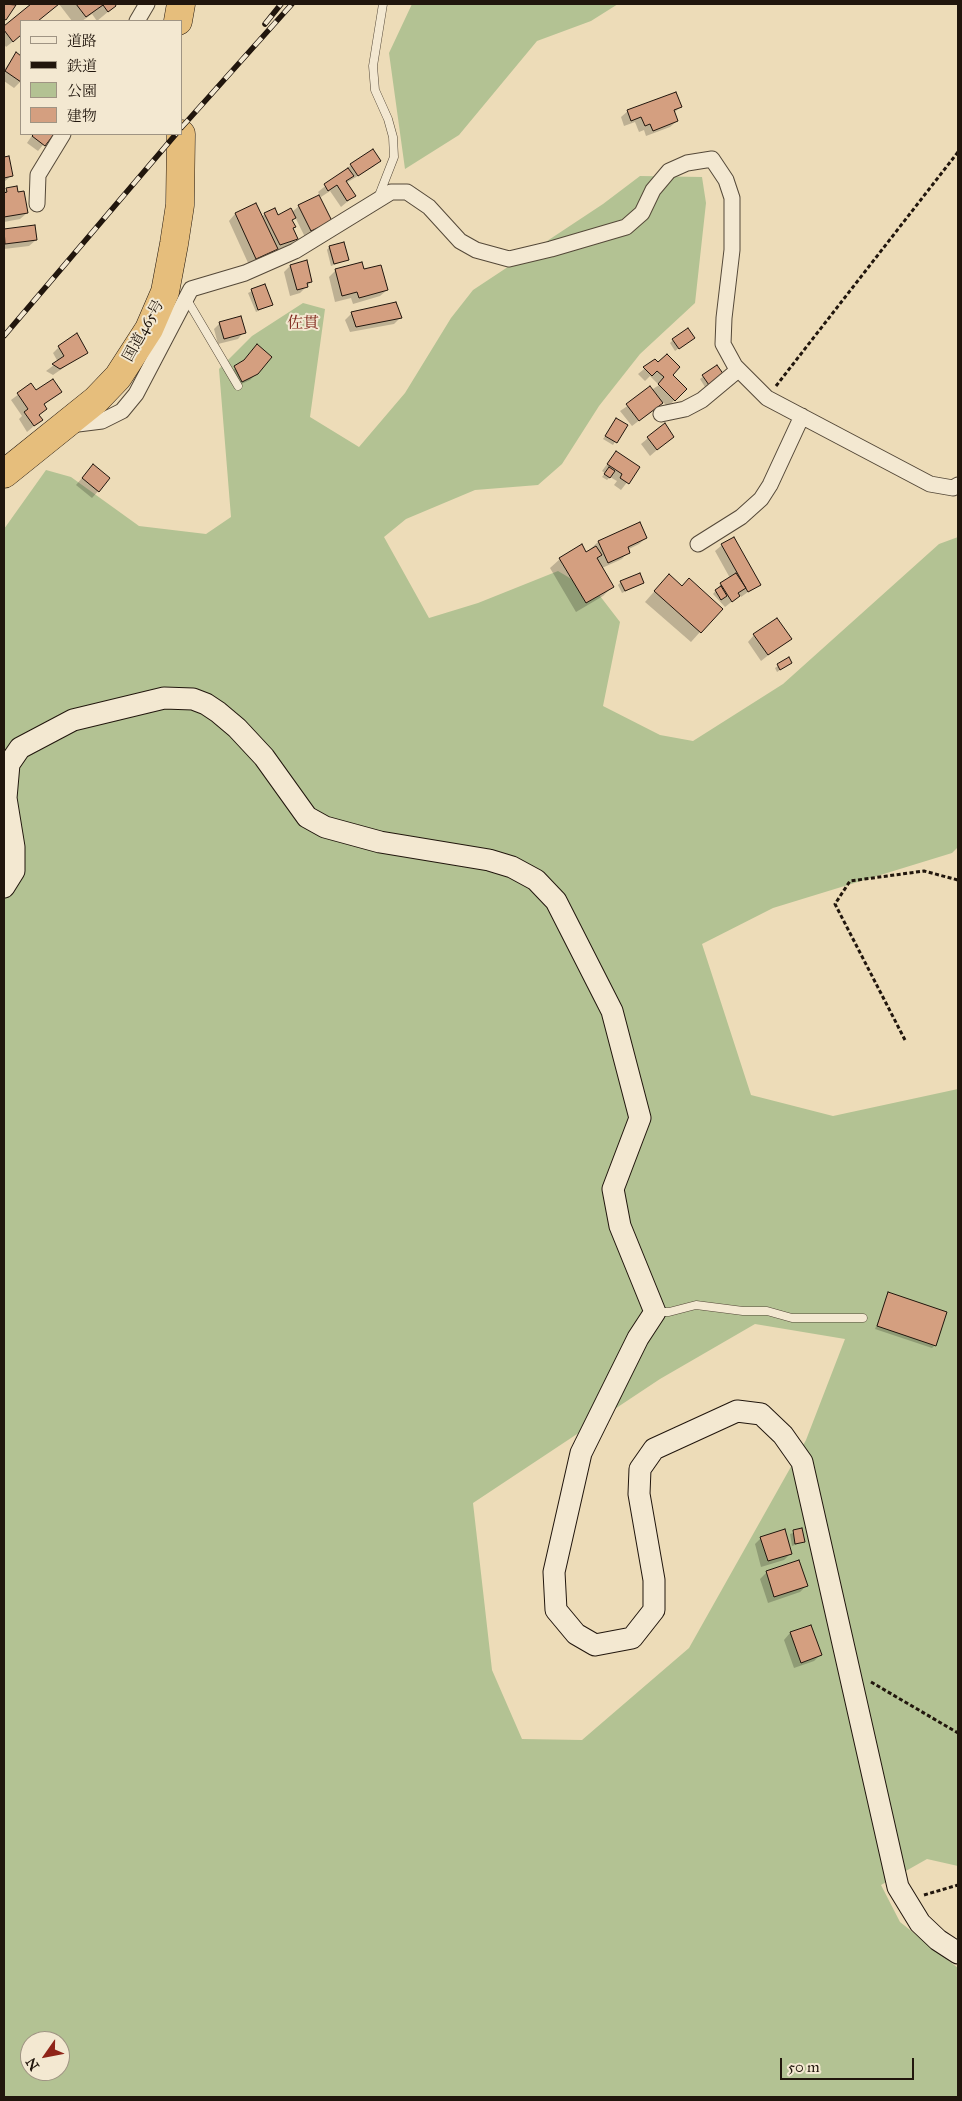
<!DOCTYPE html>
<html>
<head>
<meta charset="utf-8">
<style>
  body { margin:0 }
  #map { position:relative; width:962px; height:2101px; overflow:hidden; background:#eddcb8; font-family:"IM FELL Great Primer","Noto Serif JP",serif }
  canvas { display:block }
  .frame { position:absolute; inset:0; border:5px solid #21160d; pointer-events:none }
  .legend { position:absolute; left:20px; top:20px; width:162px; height:115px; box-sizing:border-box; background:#f3e8d1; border:1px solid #9f9483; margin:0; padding:6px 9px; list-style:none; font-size:15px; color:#21160d }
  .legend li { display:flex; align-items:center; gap:10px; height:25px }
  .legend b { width:25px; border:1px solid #9f9483 }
  .north { position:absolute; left:20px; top:2031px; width:50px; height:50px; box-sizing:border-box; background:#f3e8d1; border:1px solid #9f9483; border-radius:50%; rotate:237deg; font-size:14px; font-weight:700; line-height:20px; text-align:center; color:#21160d }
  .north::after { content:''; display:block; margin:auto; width:18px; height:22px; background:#8f2418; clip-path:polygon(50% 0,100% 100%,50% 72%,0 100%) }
  .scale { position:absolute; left:780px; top:2058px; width:134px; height:22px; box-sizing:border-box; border:2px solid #21160d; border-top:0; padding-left:6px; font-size:15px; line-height:18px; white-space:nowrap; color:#21160d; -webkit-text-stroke:4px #f3e8d1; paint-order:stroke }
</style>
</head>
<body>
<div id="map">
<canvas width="962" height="2101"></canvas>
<div class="frame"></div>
<ul class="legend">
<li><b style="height:6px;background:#f3e8d1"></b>道路</li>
<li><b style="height:6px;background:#21160d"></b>鉄道</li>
<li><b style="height:14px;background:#b3c293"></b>公園</li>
<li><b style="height:14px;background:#d49f80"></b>建物</li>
</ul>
<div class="north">N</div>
<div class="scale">50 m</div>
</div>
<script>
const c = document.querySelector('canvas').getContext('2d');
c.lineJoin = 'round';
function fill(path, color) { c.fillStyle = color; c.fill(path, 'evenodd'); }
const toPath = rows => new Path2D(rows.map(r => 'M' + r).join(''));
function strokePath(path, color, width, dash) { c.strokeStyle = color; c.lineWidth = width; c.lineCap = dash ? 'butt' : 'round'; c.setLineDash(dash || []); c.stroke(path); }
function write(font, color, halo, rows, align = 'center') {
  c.font = font + ' "IM FELL Great Primer","Noto Serif JP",serif'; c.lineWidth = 4; c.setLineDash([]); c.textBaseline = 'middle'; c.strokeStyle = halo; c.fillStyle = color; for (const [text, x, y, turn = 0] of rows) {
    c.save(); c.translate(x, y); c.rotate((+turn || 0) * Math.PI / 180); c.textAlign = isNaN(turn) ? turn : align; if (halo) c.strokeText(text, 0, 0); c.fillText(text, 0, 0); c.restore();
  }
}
fill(toPath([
  [412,4,618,4,591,21,537,41,459,135,405,169,389,53],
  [640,176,702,177,706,203,695,303,640,354,599,406,562,464,538,485,475,490,406,519,384,537,429,618,478,603,558,571,600,596,620,622,603,706,660,735,693,741,783,684,939,544,958,537,958,847,952,853,773,908,702,944,751,1095,833,1116,958,1089,958,1866,927,1859,881,1885,900,1922,958,1968,958,2097,4,2097,4,529,46,470,71,477,139,526,206,534,231,517,219,369,252,336,303,303,325,309,310,417,359,447,405,393,451,318,473,290,603,204],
  [755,1324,845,1339,806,1440,689,1648,582,1740,522,1739,492,1670,473,1503,660,1379],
  [30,2041,60,2041,60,2071,30,2071]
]), '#b3c293');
fill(toPath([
  [33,4,58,4,37,21,21,21,21,35,6,47,4,44,4,28],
  [59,4,113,4,115,6,97,21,92,14,82,21,72,21],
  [16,54,21,58,21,81,14,88,4,81,4,70],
  [680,107,674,113,677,121,670,127,646,136,644,130,639,132,635,122,624,126,621,117,628,111],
  [33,134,52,134,38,151,27,143],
  [8,157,12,175,4,182,4,158],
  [379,160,373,167,346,183,354,196,341,207,330,191,321,197,318,192,351,165],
  [7,189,27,213,20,219,4,222,4,192],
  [255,205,261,217,265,214,277,216,292,212,299,206,331,221,305,237,295,217,292,221,292,229,297,238,291,245,275,250,270,255,249,265,229,221,235,214],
  [34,226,36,240,29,246,4,249,4,230],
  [329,247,347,260,331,266,327,250],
  [290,266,311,282,300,293,290,296,284,272],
  [336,270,363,270,387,290,380,296,353,304,351,298,335,302,329,277],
  [264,285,271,305,256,312,248,293],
  [352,313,400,318,394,324,350,332,345,320],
  [220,323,244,332,238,339,218,344,214,329],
  [673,340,690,340,675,351,670,343],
  [59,347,86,352,53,375,46,371,58,362,53,353],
  [655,360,685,389,668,407,663,402,632,426,620,411,659,385,650,376,645,381,638,374],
  [242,363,257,373,250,380,235,387,228,374],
  [717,366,723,375,705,387,700,379],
  [31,385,36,392,60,392,43,405,38,416,41,420,27,432,19,419,22,416,11,400],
  [616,419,626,425,613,445,603,439],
  [665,424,672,437,650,456,641,444],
  [616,452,639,467,621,490,614,485,617,481,610,477,607,480,602,477,605,473,602,471],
  [87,472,109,479,92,498,76,485],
  [639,524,646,538,639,544,627,550,628,552,622,559,602,568,612,587,603,596,576,612,550,568,560,559,586,553,598,542],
  [722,545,759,584,741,597,740,595,725,607,713,594,721,584,730,578,715,551],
  [621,582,643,583,622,593,618,585],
  [659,586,700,632,691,642,645,602],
  [754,635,790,638,761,661,748,642],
  [788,659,791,663,777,672,775,668],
  [889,1294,935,1345,932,1348,875,1329],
  [801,1530,803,1542,792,1546,790,1534],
  [761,1538,791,1553,784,1560,761,1567,755,1544],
  [767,1572,806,1586,800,1592,768,1603,760,1579],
  [810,1626,820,1655,814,1661,794,1668,784,1640,790,1633]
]), '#0003');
const building = toPath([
  [4,4,16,5,6,20,4,19,4,4],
  [31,4,59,4,38,21,21,21,21,35,13,42,4,30,4,26,31,4],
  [76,4,115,4,116,6,108,12,103,5,86,17,76,4],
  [16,52,21,56,21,82,5,71,16,52],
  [676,92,682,107,674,110,678,121,653,131,650,124,645,126,641,117,631,121,627,110,676,92],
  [34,134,54,134,45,146,32,136,34,134],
  [373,149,381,161,358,176,350,164,373,149],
  [9,156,13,176,4,178,4,157,9,156],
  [348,168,354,176,346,181,356,196,347,201,337,185,328,191,324,184,348,168],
  [17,186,18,192,24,191,28,213,4,217,4,193,7,192,6,188,17,186],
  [319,195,332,221,311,231,298,205,319,195],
  [256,203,278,249,256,259,235,213,256,203],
  [275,208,278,215,291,208,296,218,292,220,296,227,293,228,298,239,280,245,264,213,275,208],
  [35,225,37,240,5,244,4,229,35,225],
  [344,242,349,260,334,264,329,246,344,242],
  [307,260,312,282,307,283,308,287,297,290,290,265,307,260],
  [362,262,364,269,381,265,388,290,359,298,357,292,342,296,335,269,362,262],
  [265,284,273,305,258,310,251,289,265,284],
  [396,302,402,318,356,327,351,312,396,302],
  [241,316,246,333,224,339,219,322,241,316],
  [688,328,695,338,679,349,672,339,688,328],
  [77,333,88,353,60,369,52,364,64,356,58,346,77,333],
  [257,344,272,357,258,374,242,382,234,366,244,360,257,344],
  [667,354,680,367,673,375,687,389,675,401,658,384,664,377,657,371,652,376,643,367,655,359,658,362,667,354],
  [717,365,724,375,709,385,702,375,717,365],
  [53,379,62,392,44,404,47,409,39,415,43,420,34,426,24,412,28,409,17,393,31,383,36,390,53,379],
  [650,386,663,403,639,421,626,404,650,386],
  [616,418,628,425,617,443,605,436,616,418],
  [665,423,674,437,657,450,647,437,665,423],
  [616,451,640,467,629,484,620,478,622,474,607,464,616,451],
  [93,464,110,478,99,492,82,478,93,464],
  [609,467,615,471,610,478,604,474,609,467],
  [640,522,647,538,628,547,630,553,608,563,598,541,640,522],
  [734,537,761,585,748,592,721,544,734,537],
  [582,544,586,552,596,546,602,555,597,558,614,587,586,603,559,558,582,544],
  [640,573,644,583,625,591,620,581,640,573],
  [736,573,746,588,738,593,740,596,732,602,720,583,736,573],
  [669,574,682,586,689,578,723,609,701,633,654,591,669,574],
  [721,586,727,596,721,600,715,590,721,586],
  [777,618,792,639,768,655,753,634,777,618],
  [789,657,792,663,780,670,777,664,789,657],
  [888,1292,947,1312,936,1346,877,1326,888,1292],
  [802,1528,805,1542,795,1544,793,1530,802,1528],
  [785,1529,792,1554,768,1561,760,1537,785,1529],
  [799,1560,808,1586,774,1597,766,1571,799,1560],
  [811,1625,822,1655,801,1663,790,1632,811,1625]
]);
fill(building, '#d49f80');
strokePath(building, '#21160d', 1);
const lane = toPath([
  [378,198,394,157,393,137,388,119,375,90,373,66,383,4],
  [186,298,238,386],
  [657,1312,669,1312,696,1305,743,1311,767,1311,792,1318,863,1318]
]);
const street = toPath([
  [137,21,147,4],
  [37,204,38,175,63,134],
  [661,414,685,409,702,400,738,370],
  [70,425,102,421,122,411,136,394,191,289,245,273,295,251,391,192,407,192,429,207,460,241,476,250,509,259,551,249,626,227,642,213,653,190,669,171,687,163,712,159,726,180,732,198,732,250,724,318,723,344,735,366,767,398,930,484,953,488,958,485],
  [698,544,741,517,761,499,770,485,802,416]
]);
const secondary = toPath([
  [4,887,14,871,14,847,6,798,9,764,20,748,73,720,164,698,193,699,206,704,218,712,237,728,264,757,307,817,325,827,380,842,489,860,512,867,536,880,556,901,612,1011,640,1118,613,1189,620,1226,655,1312,638,1338,581,1453,554,1572,556,1610,576,1634,595,1645,632,1638,654,1610,654,1580,639,1494,640,1469,654,1449,737,1411,761,1414,783,1435,802,1462,898,1887,920,1923,938,1940,958,1953]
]);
const highway = toPath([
  [178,21,181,4],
  [4,474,96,400,118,377,149,329,165,292,174,244,180,205,181,134]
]);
strokePath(lane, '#544838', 9);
strokePath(street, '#544838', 17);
strokePath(secondary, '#21160d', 23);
strokePath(highway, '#21160d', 29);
strokePath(toPath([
  [776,386,958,152],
  [905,1040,835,904,850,881,924,871,958,880],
  [871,1682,958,1733],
  [924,1895,958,1885]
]), '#21160d', 3, [4, 2.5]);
strokePath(lane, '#f3e8d1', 8);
strokePath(street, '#f3e8d1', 15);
strokePath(secondary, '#f3e8d1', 21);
strokePath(highway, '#e6be7c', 28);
const rail = toPath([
  [265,24,281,4],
  [181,128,292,4],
  [4,336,176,134]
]);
strokePath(rail, '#21160d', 5.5);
strokePath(rail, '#f3e8d1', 4, [11]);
write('15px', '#21160d', '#f3e8d1', [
  ["国道465号",144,331,-61]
]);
write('16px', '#7a1f14', '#f3e8d1', [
  ["佐貫",303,324]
]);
</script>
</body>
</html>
